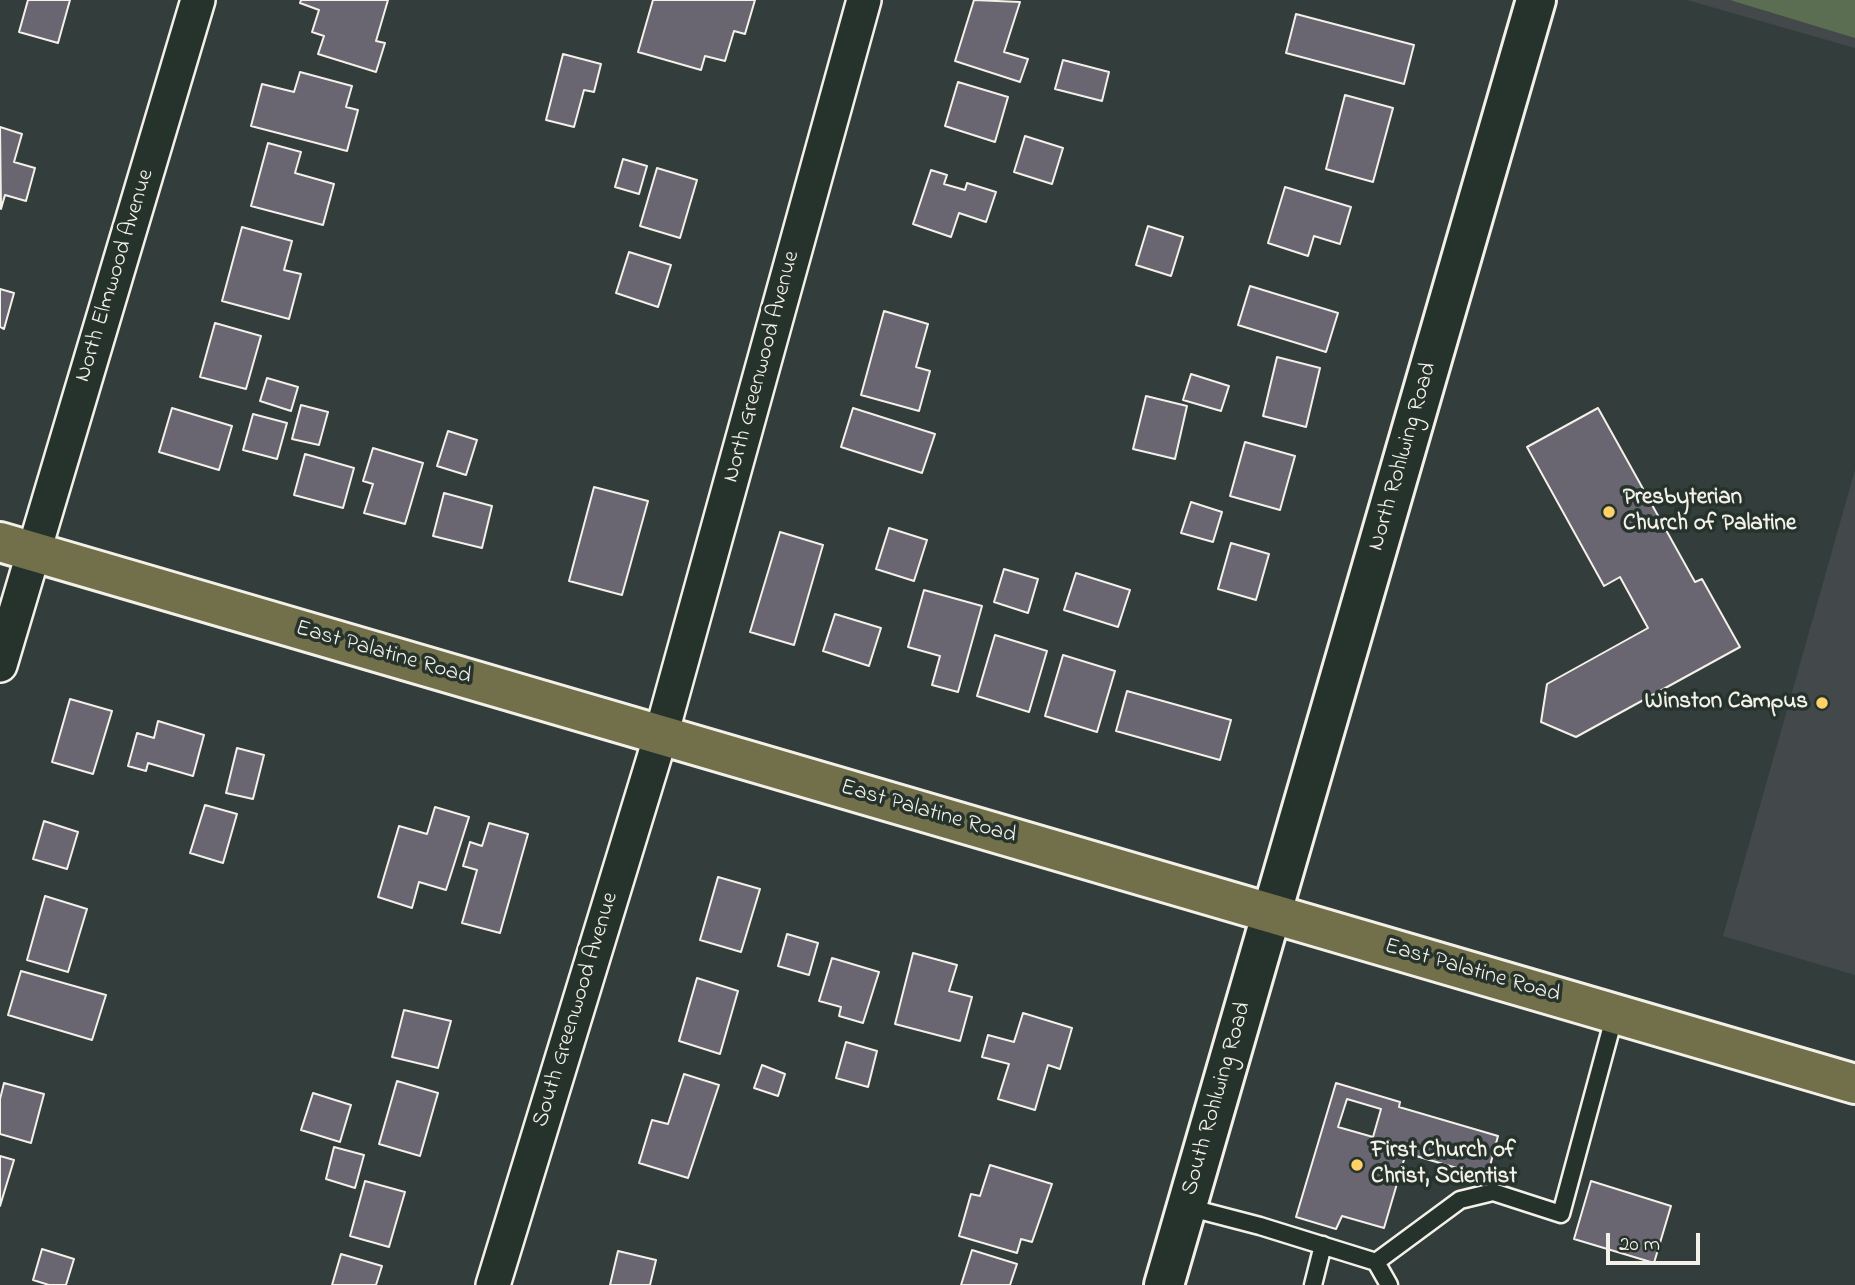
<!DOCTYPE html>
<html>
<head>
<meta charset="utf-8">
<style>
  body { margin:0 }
  #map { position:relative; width:1855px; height:1285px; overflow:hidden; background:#333d3b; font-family:"Indie Flower",sans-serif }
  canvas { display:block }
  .scale { position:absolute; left:1606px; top:1233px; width:94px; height:32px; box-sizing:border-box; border:4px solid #f4f1e8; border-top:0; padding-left:9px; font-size:21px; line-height:24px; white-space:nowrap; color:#f4f1e8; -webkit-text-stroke:5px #26332d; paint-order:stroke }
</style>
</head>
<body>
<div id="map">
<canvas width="1855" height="1285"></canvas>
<div class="scale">20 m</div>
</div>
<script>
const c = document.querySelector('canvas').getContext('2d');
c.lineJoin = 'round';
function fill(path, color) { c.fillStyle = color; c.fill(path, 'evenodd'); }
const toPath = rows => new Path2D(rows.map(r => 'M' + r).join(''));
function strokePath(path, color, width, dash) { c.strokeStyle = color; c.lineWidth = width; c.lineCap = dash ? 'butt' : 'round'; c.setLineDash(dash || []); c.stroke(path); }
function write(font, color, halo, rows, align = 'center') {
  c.font = font + ' "Indie Flower",sans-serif'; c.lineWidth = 7; c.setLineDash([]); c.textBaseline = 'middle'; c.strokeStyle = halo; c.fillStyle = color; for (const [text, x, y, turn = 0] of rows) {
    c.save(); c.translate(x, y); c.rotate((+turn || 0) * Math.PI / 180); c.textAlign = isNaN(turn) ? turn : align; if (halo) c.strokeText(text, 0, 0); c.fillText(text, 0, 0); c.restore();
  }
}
fill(toPath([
  [1687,0,1855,0,1855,48],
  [1855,470,1855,975,1723,936]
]), '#43494b');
fill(toPath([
  [1730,0,1855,0,1855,38]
]), '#5c6e51');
const building = toPath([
  [28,0,70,0,58,43,19,32,28,0],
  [301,0,388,0,376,41,385,43,376,72,318,54,324,36,312,32,319,10,300,3,301,0],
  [653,0,755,0,745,34,734,31,725,61,705,56,701,70,638,52,653,0],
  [974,0,1020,2,1004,52,1028,59,1020,82,955,61,974,0],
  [1296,14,1414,45,1404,84,1286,53,1296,14],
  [563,54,601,64,594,92,584,90,574,127,546,120,563,54],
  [1063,60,1109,72,1102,101,1055,89,1063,60],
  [300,72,352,86,346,107,358,110,347,151,251,126,262,84,294,92,300,72],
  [958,82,1008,97,995,142,945,126,958,82],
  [1345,95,1393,108,1373,182,1326,169,1345,95],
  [0,127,22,134,14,162,35,168,26,201,5,195,1,209,0,127],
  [1025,136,1063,148,1052,184,1014,172,1025,136],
  [268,143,301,152,295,173,334,184,323,225,251,206,268,143],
  [623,159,647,166,639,194,615,187,623,159],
  [657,168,697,180,680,238,640,226,657,168],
  [931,170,947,175,944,184,965,190,967,183,996,192,986,222,959,213,951,237,913,224,931,170],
  [1285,187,1351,207,1340,244,1314,236,1308,256,1268,243,1285,187],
  [1148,226,1183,237,1171,276,1136,265,1148,226],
  [242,227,292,241,284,270,301,274,289,319,222,301,242,227],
  [629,252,671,265,658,307,616,293,629,252],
  [1250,286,1338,313,1326,352,1238,325,1250,286],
  [0,289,14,293,4,329,0,327,0,289],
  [884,311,928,324,916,367,930,371,919,411,861,395,884,311],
  [215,323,261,336,246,389,200,377,215,323],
  [1277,357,1320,368,1306,427,1263,416,1277,357],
  [1191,374,1229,386,1221,411,1183,400,1191,374],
  [267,378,298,387,291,411,260,401,267,378],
  [1146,396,1187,406,1175,459,1133,449,1146,396],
  [301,405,328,412,319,445,292,439,301,405],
  [172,408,232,426,219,470,159,452,172,408],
  [853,408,935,434,922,473,841,447,853,408],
  [1598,408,1695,582,1702,579,1740,647,1576,737,1541,722,1547,684,1648,628,1620,577,1604,586,1527,447,1598,408],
  [253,414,287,423,277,459,243,450,253,414],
  [448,431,477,440,466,475,437,466,448,431],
  [1245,442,1295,456,1280,510,1230,496,1245,442],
  [373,448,423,463,405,524,364,513,373,484,363,481,373,448],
  [305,454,354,468,343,508,294,495,305,454],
  [594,487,648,501,622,595,569,581,594,487],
  [444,493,492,506,482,548,433,536,444,493],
  [1191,502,1222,512,1213,542,1181,533,1191,502],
  [889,528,927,540,914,581,876,569,889,528],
  [780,532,823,545,794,645,750,632,780,532],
  [1231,543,1269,554,1256,600,1218,589,1231,543],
  [1004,569,1038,579,1028,613,994,602,1004,569],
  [1076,573,1130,590,1118,627,1064,610,1076,573],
  [924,590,982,606,958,692,932,685,940,656,908,647,924,590],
  [835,614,881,628,869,666,823,651,835,614],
  [995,635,1047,651,1029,712,977,696,995,635],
  [1063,655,1115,671,1097,732,1045,716,1063,655],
  [1127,691,1231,720,1220,760,1116,731,1127,691],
  [70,699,112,711,93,774,52,762,70,699],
  [158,721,204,735,193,776,148,763,146,771,128,766,137,733,154,738,158,721],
  [237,748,264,755,253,799,226,793,237,748],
  [205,805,237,814,223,863,190,853,205,805],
  [435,807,469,817,446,890,419,882,412,908,378,897,399,826,427,834,435,807],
  [44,821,78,832,67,869,33,859,44,821],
  [489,823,528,834,500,933,462,923,477,870,463,866,470,842,482,846,489,823],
  [718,877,760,889,741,952,700,940,718,877],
  [45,896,87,909,68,972,27,960,45,896],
  [787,934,818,943,809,975,778,966,787,934],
  [913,953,957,965,949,991,972,997,960,1041,895,1024,913,953],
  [832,958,879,972,863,1023,839,1016,841,1007,819,1001,832,958],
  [21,971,106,995,92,1040,8,1015,21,971],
  [697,978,738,991,720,1054,679,1041,697,978],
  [404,1010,451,1021,438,1068,392,1057,404,1010],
  [1023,1013,1072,1028,1060,1069,1048,1065,1035,1110,998,1099,1009,1064,982,1057,988,1035,1014,1042,1023,1013],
  [846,1042,877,1051,868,1087,836,1078,846,1042],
  [762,1065,785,1074,778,1096,754,1088,762,1065],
  [684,1074,719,1085,688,1178,639,1163,652,1120,668,1124,684,1074],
  [397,1081,438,1093,420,1156,379,1144,397,1081],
  [4,1083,44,1094,31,1143,0,1134,0,1099,4,1083],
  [1336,1083,1400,1102,1399,1107,1498,1136,1487,1177,1406,1153,1384,1228,1342,1216,1336,1229,1296,1217,1336,1083],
  [1347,1099,1381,1109,1373,1137,1338,1127,1347,1099],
  [313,1093,351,1105,340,1142,301,1130,313,1093],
  [334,1147,364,1155,355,1188,326,1179,334,1147],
  [0,1156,14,1160,0,1206,0,1156],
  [990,1165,1052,1184,1032,1242,1021,1239,1017,1253,959,1236,971,1194,980,1196,990,1165],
  [365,1181,405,1192,389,1247,350,1236,365,1181],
  [1591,1181,1671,1206,1654,1263,1574,1239,1591,1181],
  [42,1249,74,1259,66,1285,49,1285,33,1280,42,1249],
  [972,1250,1017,1264,1010,1285,961,1285,972,1250],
  [618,1251,656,1260,650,1285,610,1285,618,1251],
  [341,1254,382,1266,376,1285,332,1285,341,1254]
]);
fill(building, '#696571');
strokePath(building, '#f4f1e8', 2);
const service = toPath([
  [1187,1207,1260,1226,1376,1262,1389,1285],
  [1376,1262,1460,1200,1493,1192,1561,1214,1615,1014],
  [1313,1285,1323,1245]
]);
const minor = toPath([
  [0,665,198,0],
  [493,1285,661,735,864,0]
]);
const tertiary = toPath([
  [1164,1285,1536,0]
]);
const primary = toPath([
  [0,542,1855,1084]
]);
strokePath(service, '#f4f1e8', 21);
strokePath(minor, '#f4f1e8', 38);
strokePath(tertiary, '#f4f1e8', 44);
strokePath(primary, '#f4f1e8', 44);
strokePath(service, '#26332d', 16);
strokePath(minor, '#26332d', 33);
strokePath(tertiary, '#26332d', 38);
strokePath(primary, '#71704a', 38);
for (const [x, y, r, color] of [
  [1609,512,7,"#ffd166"],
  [1822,703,7,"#ffd166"],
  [1357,1165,7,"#ffd166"]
]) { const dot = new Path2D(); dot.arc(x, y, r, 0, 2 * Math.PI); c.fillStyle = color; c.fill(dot); strokePath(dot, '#26332d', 2.5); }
write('23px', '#f4f1e8', '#26332d', [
  ["North Elmwood Avenue",116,276,-73],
  ["North Greenwood Avenue",763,367,-75],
  ["North Rohlwing Road",1404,457,-74],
  ["East Palatine Road",383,654,16],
  ["East Palatine Road",928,813,16],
  ["East Palatine Road",1472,972,16],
  ["South Greenwood Avenue",577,1010,-73],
  ["South Rohlwing Road",1218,1099,-74]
]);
write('bold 23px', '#f4f1e8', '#26332d', [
  ["Presbyterian",1623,499],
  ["Church of Palatine",1623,525],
  ["Winston Campus",1808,703,"right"],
  ["First Church of",1371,1152],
  ["Christ, Scientist",1371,1178]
], 'left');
</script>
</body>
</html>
